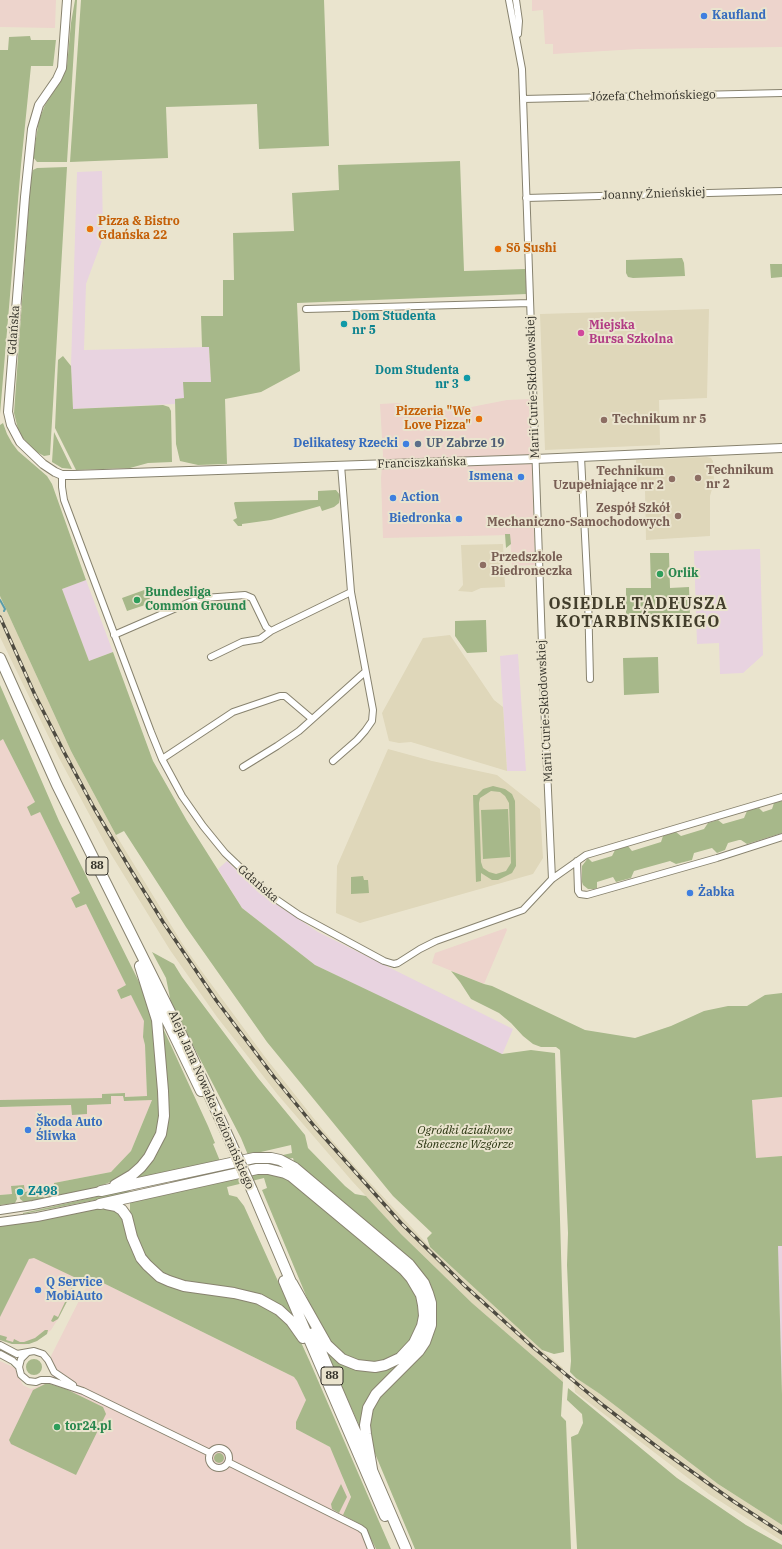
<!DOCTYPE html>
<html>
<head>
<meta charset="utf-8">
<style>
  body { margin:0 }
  canvas { display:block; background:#eae4ce }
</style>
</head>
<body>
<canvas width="782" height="1549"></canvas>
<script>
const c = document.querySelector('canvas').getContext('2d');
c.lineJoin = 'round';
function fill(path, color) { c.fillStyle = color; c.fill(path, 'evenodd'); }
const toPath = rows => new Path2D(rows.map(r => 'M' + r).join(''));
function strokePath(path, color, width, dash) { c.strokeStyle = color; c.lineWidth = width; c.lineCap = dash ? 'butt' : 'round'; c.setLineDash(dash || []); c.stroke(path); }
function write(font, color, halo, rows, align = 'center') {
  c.font = font + ' "IBM Plex Serif",serif'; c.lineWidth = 4; c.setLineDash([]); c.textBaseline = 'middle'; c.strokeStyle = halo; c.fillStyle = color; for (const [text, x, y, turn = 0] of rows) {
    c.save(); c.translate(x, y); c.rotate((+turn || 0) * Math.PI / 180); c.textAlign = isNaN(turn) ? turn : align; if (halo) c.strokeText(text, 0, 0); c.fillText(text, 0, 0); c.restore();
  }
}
fill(toPath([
  [0,0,56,0,55,28,0,27],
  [532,0,782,0,782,47,638,49,553,54,553,44,545,44,543,10,532,11],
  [531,399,533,435,532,472,535,565,512,566,510,535,383,538,381,478,383,455,380,404,398,403,431,411,461,409,507,400],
  [3,739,35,802,30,815,40,812,80,893,72,898,77,908,86,904,126,985,117,990,122,999,131,995,145,1021,143,1037,145,1045,147,1096,125,1097,125,1093,102,1094,102,1098,0,1100,0,741],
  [506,928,507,930,484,984,432,963,435,953],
  [111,1096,123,1096,124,1101,152,1100,131,1151,111,1172,54,1183,55,1186,25,1192,24,1185,12,1186,12,1194,0,1195,0,1107,71,1105,87,1114,87,1105,111,1104],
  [782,1097,782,1156,756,1158,752,1100],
  [26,1253,79,1277,58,1319,51,1330,37,1341,24,1345,12,1344,0,1340,0,1301],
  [91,1277,296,1378,306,1400,298,1430,330,1447,343,1475,343,1479,361,1523,367,1529,376,1549,0,1549,0,1361,15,1368,23,1385,31,1389,49,1382,55,1369,51,1356]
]), '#edd4cc');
fill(toPath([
  [102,171,103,238,86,284,84,350,209,347,211,382,184,398,175,399,175,404,73,409,71,366,77,172],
  [760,549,763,655,743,673,720,674,719,643,697,644,694,551],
  [86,580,113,652,89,661,62,589],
  [518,654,526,771,507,771,500,656],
  [227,861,259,893,318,932,513,1029,502,1055,315,965,242,908,218,869],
  [778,1246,782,1246,782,1395,778,1256]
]), '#e8d3e0');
fill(toPath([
  [709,309,707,398,659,400,660,445,545,450,540,314],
  [707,457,711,458,713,461,714,482,710,496,710,536,646,540,645,490,637,490,636,460],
  [503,544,505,587,481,588,472,592,458,591,463,585,461,545],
  [0,596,71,751,116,835,182,943,203,973,265,1057,323,1130,359,1171,430,1247,542,1350,563,1368,563,1382,472,1303,401,1234,352,1181,278,1095,217,1017,170,950,109,851,59,758,0,637],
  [450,635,494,700,503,707,507,771,411,742,399,743,389,741,382,713,423,638],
  [388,749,432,761,497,775,540,809,543,858,533,874,360,923,336,913,337,866],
  [576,1378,600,1394,718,1484,782,1525,782,1541,709,1494,575,1392,574,1380]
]), '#dfd7ba');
fill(toPath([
  [75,0,77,0,67,162,37,162,33,157,39,120,45,105,60,82,67,66,71,23],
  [81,0,324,0,329,146,259,149,257,104,166,107,168,158,70,162],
  [30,36,31,40,56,40,53,66,31,66,21,165,0,414,0,50,8,50,9,37],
  [460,161,464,271,525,269,527,294,297,303,300,371,261,392,225,399,227,464,198,465,180,461,176,444,175,399,184,398,183,382,211,382,209,347,202,347,201,316,223,316,223,280,234,280,233,233,294,231,292,193,339,190,338,165],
  [67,167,50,455,44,456,35,451,22,437,18,429,14,413,31,176,33,170,37,168],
  [682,258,684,263,685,276,633,278,628,277,626,273,626,260],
  [770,264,782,264,782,277,771,278],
  [63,356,71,366,73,409,163,405,169,407,171,411,172,462,148,463,130,468,76,470,55,428,58,360],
  [3,423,7,434,12,443,18,451,47,476,52,484,86,580,62,589,89,661,113,652,153,761,187,821,242,908,315,965,502,1054,531,1050,555,1053,564,1352,554,1354,542,1350,430,1247,427,1238,432,1233,393,1196,267,1042,186,927,124,831,116,835,71,751,0,596,0,425],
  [54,432,72,469,62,468,52,462],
  [336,490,340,495,339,503,334,507,322,511,320,506,271,520,242,524,242,526,238,526,233,520,237,518,234,503,235,502,318,500,318,491],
  [505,534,510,534,511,544,506,548],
  [650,553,669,553,670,588,689,587,690,618,626,619,626,588,651,588],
  [147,589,151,603,127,611,122,598],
  [486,620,487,652,467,653,455,636,455,621],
  [658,657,659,693,624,695,623,658],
  [0,685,59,821,147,998,152,1014,161,1106,155,1140,137,1167,115,1180,98,1187,36,1200,24,1202,20,1199,18,1188,15,1189,17,1199,15,1203,0,1205,0,1195,12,1194,11,1186,24,1185,25,1192,54,1186,54,1183,111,1172,131,1151,152,1100,124,1101,123,1096,111,1096,111,1104,87,1105,87,1114,72,1115,71,1105,0,1107,0,1100,102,1098,102,1094,125,1093,125,1097,147,1096,145,1045,143,1037,144,1021,131,995,121,999,117,990,126,985,86,904,76,908,71,898,80,893,40,812,31,816,27,807,35,802,3,739,0,741],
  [493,786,505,789,512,794,515,801,516,866,512,873,498,880,492,880,481,873,481,881,476,882,473,795,477,795,483,789],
  [491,791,500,792,505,796,509,803,511,863,506,871,496,874,489,872,483,868,481,862,479,803,480,798],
  [782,801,782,833,747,844,741,840,739,840,728,843,725,850,717,853,712,848,694,853,692,860,676,864,670,861,634,871,631,878,616,882,613,877,597,882,597,888,594,889,588,889,583,885,582,882,582,866,588,858,592,862,612,856,615,850,628,846,632,851,661,842,663,836,676,832,681,836,704,829,708,823,718,820,723,824,744,818,747,811,754,809,759,808,763,812,772,809,774,803],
  [508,809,510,857,483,859,481,810],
  [363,876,364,880,368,880,369,893,351,894,351,877],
  [152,952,174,964,182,977,258,1078,305,1135,308,1148,345,1186,355,1194,366,1196,401,1234,472,1303,563,1382,561,1416,566,1421,571,1549,415,1549,371,1444,369,1431,373,1404,397,1377,432,1291,295,1165,293,1158,288,1159,283,1155,292,1153,291,1145,248,1155,241,1138,171,1003,166,978],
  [451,971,484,984,492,986,585,1030,635,1038,671,1026,704,1011,728,1006,747,1006,765,995,782,993,782,1097,752,1100,756,1158,782,1156,782,1246,778,1246,782,1395,782,1525,718,1484,600,1394,576,1378,570,1372,571,1361,567,1265,568,1233,560,1050,556,1047,541,1047,533,1044,523,1036,511,1023,499,1013,471,999,460,982],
  [162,1026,208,1126,215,1143,213,1144,220,1161,129,1181,160,1144],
  [258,1160,274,1162,169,1185,169,1183],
  [287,1168,289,1168,408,1267,418,1279,426,1295,428,1303,428,1321,424,1336,417,1349,381,1384,369,1400,364,1413,362,1432,327,1353,345,1365,355,1369,377,1370,395,1364,410,1354,421,1339,426,1324,427,1316,425,1299,419,1283,407,1268],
  [265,1172,283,1176,410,1281,421,1307,416,1334,396,1357,374,1364,348,1359,330,1343,315,1317,262,1190,267,1188,264,1178,227,1187,229,1195,237,1197,244,1206,296,1321,277,1305,170,1279,151,1265,138,1244,130,1214,130,1202],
  [132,1189,126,1194,23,1214,23,1213],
  [105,1207,121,1213,151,1274,248,1299,276,1313,289,1324,299,1338,310,1362,391,1549,376,1549,365,1527,343,1515,351,1497,330,1447,296,1429,296,1422,306,1400,297,1381,294,1377,91,1277,76,1278,34,1258,29,1259,0,1317,0,1226,39,1221],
  [70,1283,73,1285,74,1288,58,1319,53,1322,51,1321,54,1315,58,1317,72,1287,67,1285],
  [45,1330,48,1330,47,1334,37,1341,29,1344,12,1344,0,1340,0,1335,7,1337,6,1340,13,1342,14,1339,20,1342,24,1342,35,1338],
  '26 1367a8 8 0 1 1 16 0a8 8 0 1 1-16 0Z',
  [47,1383,66,1389,103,1407,106,1414,76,1475,11,1444,9,1440,33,1390],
  [568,1388,677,1478,746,1525,782,1545,782,1549,577,1549,571,1437,578,1434,583,1423,582,1414,567,1400],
  '214 1458a5 5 0 1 1 10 0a5 5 0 1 1-10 0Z',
  [341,1484,347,1497,339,1513,332,1509,331,1504]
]), '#a7b88a');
strokePath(toPath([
  [0,600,5,609,4,611]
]), '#5a9daa', 2);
const minor = toPath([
  [509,0,522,69,544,702,552,879],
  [516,0,519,21,518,34],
  [523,99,782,93],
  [526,198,782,191],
  [306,309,530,303],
  [581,457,588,595,590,679],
  [62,475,62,487,64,500,151,732,162,759,182,796,203,826,225,853,267,893,299,915,384,961,394,964,398,963,420,949,436,941,523,910,552,879,586,855,782,797],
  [114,635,190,602,204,598,245,595,252,598,266,627,271,631],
  [211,657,242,642,260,639,271,631,351,592],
  [162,759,233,712,280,696,285,696,312,719],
  [333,761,357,740,365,731,372,721,373,710,351,592,341,465],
  [243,767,277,746,299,731,365,672],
  [577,861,578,891,580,894,587,895,717,858,782,837],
  [0,1345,17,1354,34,1351,43,1354,48,1360,54,1372,73,1385],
  [27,1353,21,1359,19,1367,21,1375,28,1381,36,1382,41,1380,50,1380,83,1391,210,1453],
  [0,1354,13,1361,19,1367],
  '209 1458a10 10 0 1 1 20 0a10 10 0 1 1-20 0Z',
  [228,1462,360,1528,364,1531,371,1549]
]);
const tertiary = toPath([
  [67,0,62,68,57,79,39,105,32,129,25,197,8,412,11,425,20,442,43,464,55,472,62,475,74,475,535,459,782,448],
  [0,1210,33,1205,101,1191],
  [0,1222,37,1217,100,1204]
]);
const primary = toPath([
  [0,658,57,785,185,1042,231,1143],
  [149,983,201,1091],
  [115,1185,132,1175,141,1167,149,1157,161,1134,164,1116,163,1091,157,1020,140,966],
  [252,1190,294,1289],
  [101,1191,254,1158,271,1158,280,1160,295,1168,409,1264,424,1283,428,1293,431,1303,431,1325,425,1342,419,1351,376,1394,368,1408,365,1425,366,1434,372,1469],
  [100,1204,257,1169,268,1169,285,1173,291,1176,404,1270,411,1278,421,1295,423,1305,424,1316,422,1326,414,1343,400,1358,385,1365,375,1367,357,1365,342,1359,327,1345,292,1283],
  [106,1204,116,1206,122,1210,127,1217,132,1237,141,1258,147,1265,160,1277,169,1281,184,1286,234,1293,259,1299,279,1310,291,1321,303,1338],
  [284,1281,385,1516],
  [313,1333,406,1549]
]);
strokePath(minor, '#88836f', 8);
strokePath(tertiary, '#88836f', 10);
strokePath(primary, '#88836f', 12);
strokePath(minor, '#fff', 6);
strokePath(tertiary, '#fff', 8);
strokePath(primary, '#fff', 10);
const rail = toPath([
  [0,617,35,695,64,752,94,808,129,867,163,922,216,1000,274,1077,315,1127,401,1223,464,1285,534,1348,604,1406,656,1446,733,1501,782,1533]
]);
strokePath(rail, '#4e4b41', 3.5);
strokePath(rail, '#eae4ce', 2, [6]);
const primaryBridge = toPath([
  [231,1143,252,1190]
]);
strokePath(primaryBridge, '#88836f', 12, []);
strokePath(primaryBridge, '#fff', 10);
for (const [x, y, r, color] of [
  [704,16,4,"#3f7fe0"],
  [90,229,4,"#e8710a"],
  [498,249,4,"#e8710a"],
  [344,324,4,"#0f9aa8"],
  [581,333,4,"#d1479c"],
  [467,378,4,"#0f9aa8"],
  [479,419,4,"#e8710a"],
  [604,420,4,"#8d6e63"],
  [406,444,4,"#3f7fe0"],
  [418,444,4,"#5c6f8a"],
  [521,477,4,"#3f7fe0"],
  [698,478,4,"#8d6e63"],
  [672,479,4,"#8d6e63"],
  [393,498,4,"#3f7fe0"],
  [678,516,4,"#8d6e63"],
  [459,519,4,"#3f7fe0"],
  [483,565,4,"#8d6e63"],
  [660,574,4,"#2e9e5b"],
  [137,600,4,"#2e9e5b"],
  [690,893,4,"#3f7fe0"],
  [28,1130,4,"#3f7fe0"],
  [20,1192,4,"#0f9aa8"],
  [38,1290,4,"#3f7fe0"],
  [57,1427,4,"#2e9e5b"]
]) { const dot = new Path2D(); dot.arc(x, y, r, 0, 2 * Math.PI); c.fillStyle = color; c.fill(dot); strokePath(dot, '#eae4ce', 1.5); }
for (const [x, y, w] of [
  [97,866,22],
  [332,1376,22]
]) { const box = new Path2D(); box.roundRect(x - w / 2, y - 9, w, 18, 3); c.fillStyle = '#eae4ce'; c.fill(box); strokePath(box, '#333129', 1); }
write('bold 11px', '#333129', null, [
  ["88",97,866],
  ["88",332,1376]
]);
write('bold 12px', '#366cbe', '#eae4ce', [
  ["Kaufland",712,16],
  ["Delikatesy Rzecki",398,444,"right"],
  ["Ismena",513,477,"right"],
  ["Action",401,498],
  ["Biedronka",451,519,"right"],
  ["Żabka",698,893],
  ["Škoda Auto",36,1123],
  ["Śliwka",36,1137],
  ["Q Service",46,1283],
  ["MobiAuto",46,1297]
], 'left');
write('12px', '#333129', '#eae4ce', [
  ["Józefa Chełmońskiego",653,96,-1],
  ["Joanny Żnieńskiej",654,194,-2],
  ["Gdańska",14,330,-86],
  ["Marii Curie-Skłodowskiej",533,387,-92],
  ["Franciszkańska",422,463,-2],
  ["Marii Curie-Skłodowskiej",545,711,-93],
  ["Gdańska",258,884,41],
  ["Aleja Jana Nowaka-Jeziorańskiego",211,1100,66]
]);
write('bold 12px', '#c56008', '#eae4ce', [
  ["Pizza & Bistro",98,222],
  ["Gdańska 22",98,236],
  ["Sō Sushi",506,249],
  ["Pizzeria \"We",471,412,"right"],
  ["Love Pizza\"",471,426,"right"]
], 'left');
write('bold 12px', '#0d838f', '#eae4ce', [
  ["Dom Studenta",352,317],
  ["nr 5",352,331],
  ["Dom Studenta",459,371,"right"],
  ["nr 3",459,385,"right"],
  ["Z498",28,1192]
], 'left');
write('bold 12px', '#b23c85', '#eae4ce', [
  ["Miejska",589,326],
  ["Bursa Szkolna",589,340]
], 'left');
write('bold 12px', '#785e54', '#eae4ce', [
  ["Technikum nr 5",612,420],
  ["Technikum",706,471],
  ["nr 2",706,485],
  ["Technikum",664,472,"right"],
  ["Uzupełniające nr 2",664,486,"right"],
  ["Zespół Szkół",670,509,"right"],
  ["Mechaniczno-Samochodowych",670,523,"right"],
  ["Przedszkole",491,558],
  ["Biedroneczka",491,572]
], 'left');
write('bold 12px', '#4e5e75', '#eae4ce', [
  ["UP Zabrze 19",426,444]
], 'left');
write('bold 12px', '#27864d', '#eae4ce', [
  ["Orlik",668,574],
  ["Bundesliga",145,593],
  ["Common Ground",145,607],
  ["tor24.pl",65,1427]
], 'left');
write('italic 12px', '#29340f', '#eae4ce', [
  ["Ogródki działkowe",465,1131],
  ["Słoneczne Wzgórze",465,1145]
]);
c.letterSpacing = '1px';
write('bold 16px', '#433e2c', '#eae4ce', [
  ["OSIEDLE TADEUSZA",638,604],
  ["KOTARBIŃSKIEGO",638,622]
]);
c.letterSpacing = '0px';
</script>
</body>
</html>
